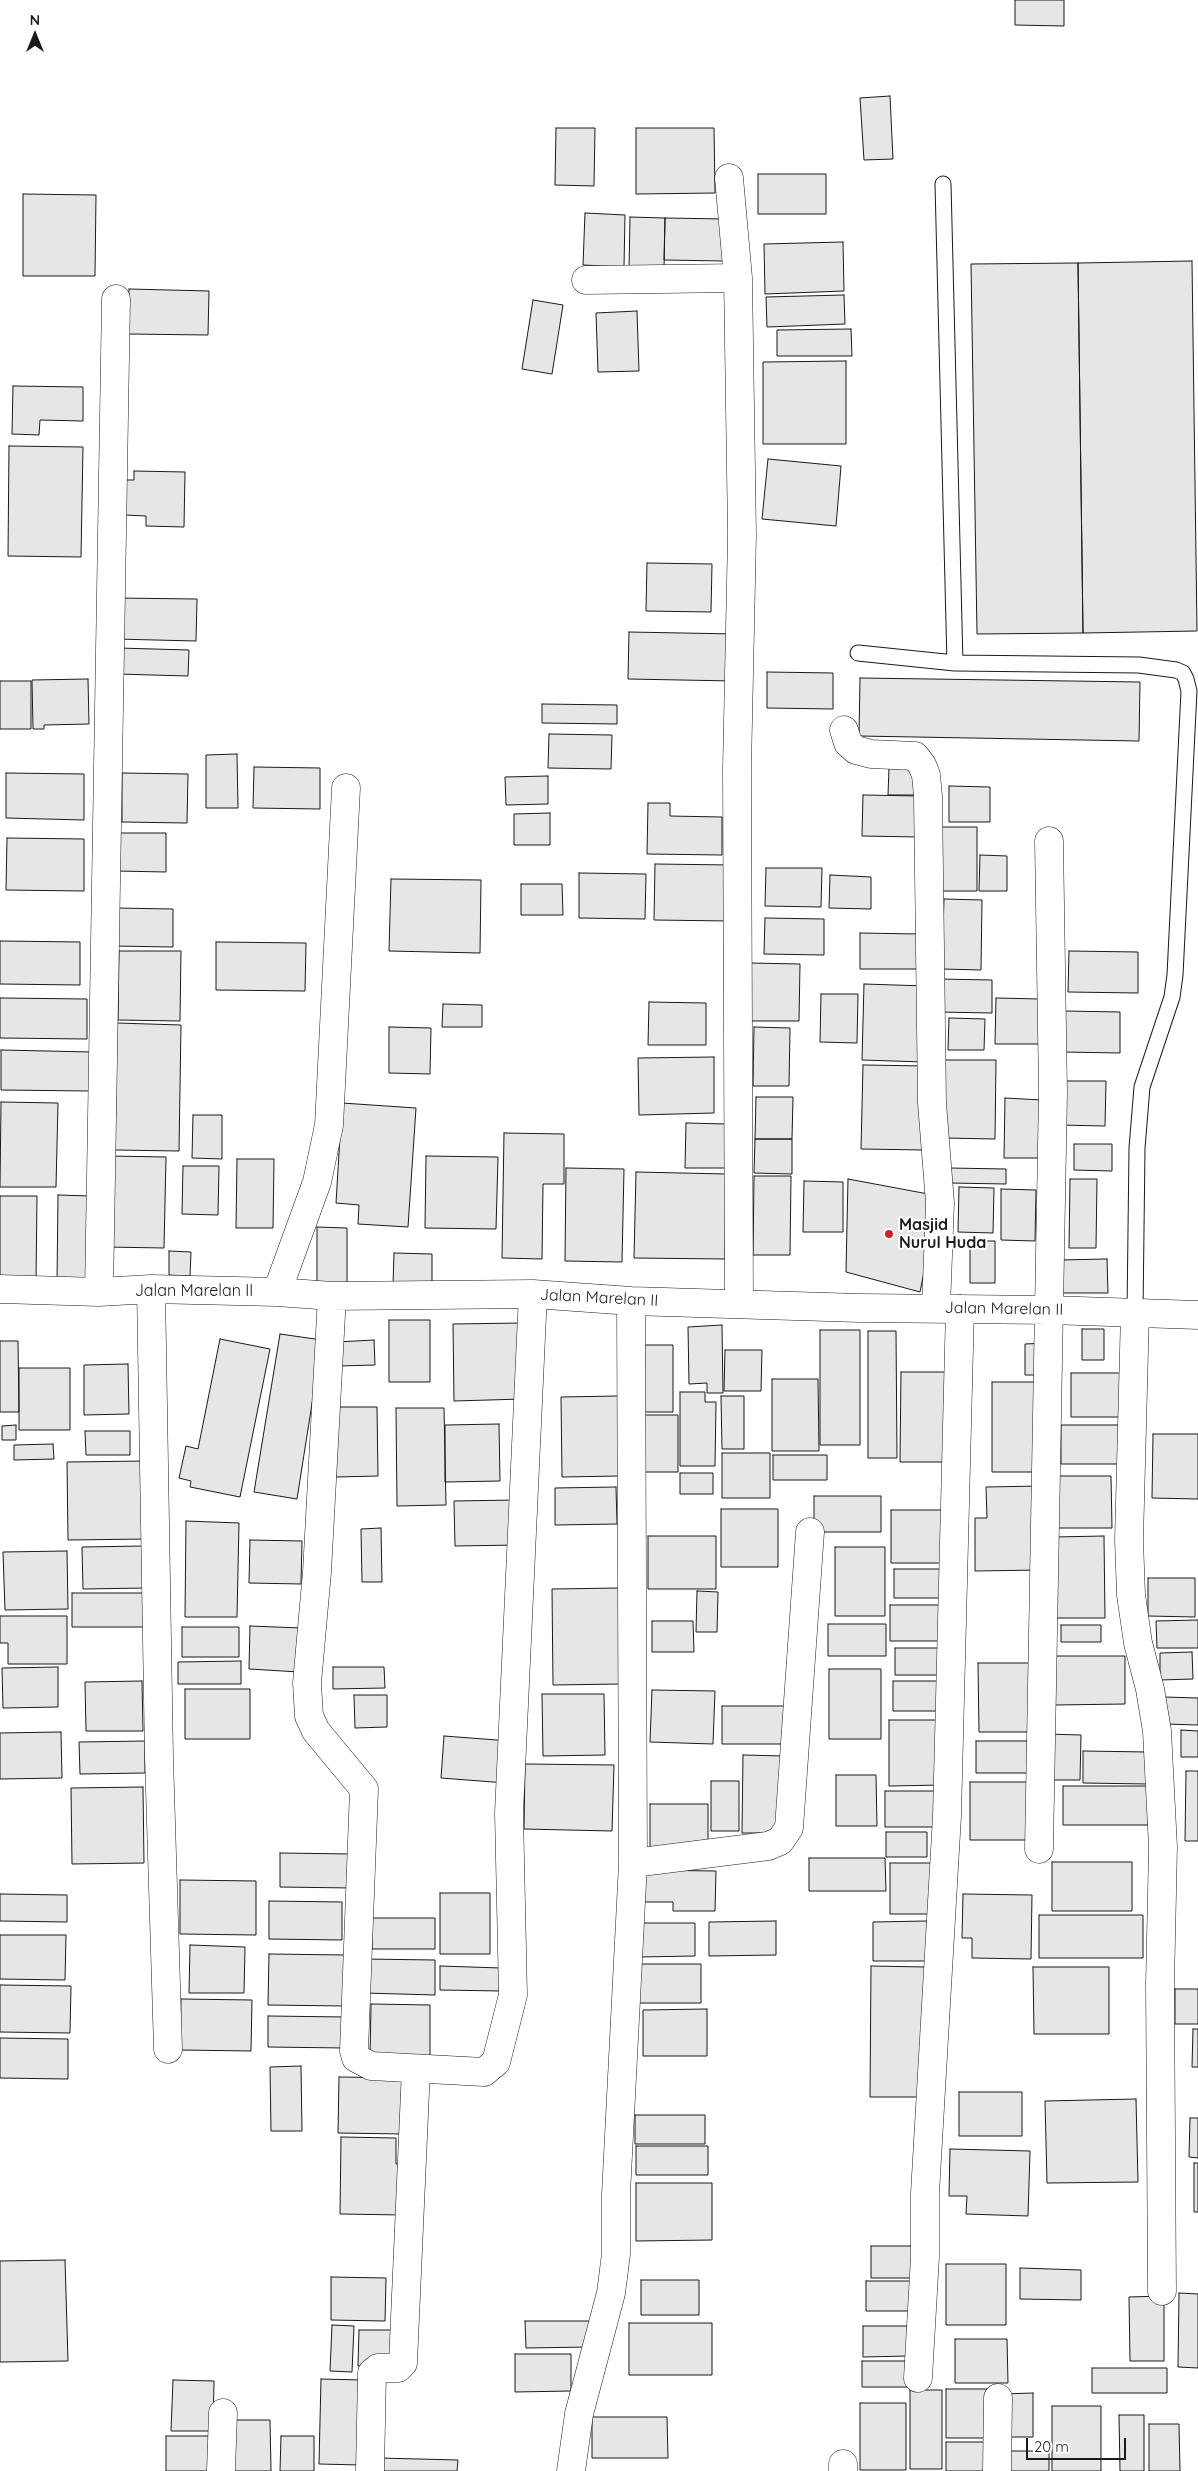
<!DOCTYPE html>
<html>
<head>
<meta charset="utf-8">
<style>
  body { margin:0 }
  #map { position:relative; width:1198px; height:2471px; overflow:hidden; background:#fff; font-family:Quicksand,sans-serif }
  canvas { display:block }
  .north { position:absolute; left:10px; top:10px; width:50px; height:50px; -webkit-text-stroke:4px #fff; paint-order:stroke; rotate:0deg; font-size:14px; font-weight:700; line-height:20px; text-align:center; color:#1a1a1a }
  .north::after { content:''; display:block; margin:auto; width:18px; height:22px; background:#1a1a1a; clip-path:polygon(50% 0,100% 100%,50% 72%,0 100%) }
  .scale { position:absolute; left:1026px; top:2438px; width:100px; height:22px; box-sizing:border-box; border:2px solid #1a1a1a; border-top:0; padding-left:6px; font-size:15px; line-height:18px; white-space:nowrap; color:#1a1a1a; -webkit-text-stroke:4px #fff; paint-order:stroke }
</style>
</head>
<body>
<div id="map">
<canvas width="1198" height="2471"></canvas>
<div class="north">N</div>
<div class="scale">20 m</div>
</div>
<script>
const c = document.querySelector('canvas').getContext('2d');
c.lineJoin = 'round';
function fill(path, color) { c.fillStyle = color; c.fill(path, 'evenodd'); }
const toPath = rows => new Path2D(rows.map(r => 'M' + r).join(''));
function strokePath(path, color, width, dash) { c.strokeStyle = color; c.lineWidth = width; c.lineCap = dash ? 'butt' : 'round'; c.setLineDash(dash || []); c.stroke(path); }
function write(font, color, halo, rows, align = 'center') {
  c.font = font + ' Quicksand,sans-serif'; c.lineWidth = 4; c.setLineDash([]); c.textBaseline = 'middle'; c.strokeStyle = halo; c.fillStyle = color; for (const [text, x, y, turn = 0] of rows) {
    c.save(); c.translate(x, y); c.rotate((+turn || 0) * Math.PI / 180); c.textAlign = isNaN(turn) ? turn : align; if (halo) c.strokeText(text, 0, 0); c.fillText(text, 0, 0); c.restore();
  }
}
const building = toPath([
  [1015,0,1064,0,1064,26,1015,25,1015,0],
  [890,96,893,159,864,160,860,98,890,96],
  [556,128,595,128,594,186,555,185,556,128],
  [636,128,714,128,715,193,636,194,636,128],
  [758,174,826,174,826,214,758,214,758,174],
  [23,194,96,195,95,276,23,276,23,194],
  [585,213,625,215,624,267,583,265,585,213],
  [630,217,665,218,664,270,629,269,630,217],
  [665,218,725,219,724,261,664,260,665,218],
  [843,242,844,291,765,294,764,244,843,242],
  [1192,261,1197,631,1083,633,1078,263,1192,261],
  [1078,263,1083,633,977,634,971,264,1078,263],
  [129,289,209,291,208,335,128,334,129,289],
  [844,295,845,324,767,327,766,297,844,295],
  [533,300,563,305,552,374,522,369,533,300],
  [637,311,639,371,598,372,596,313,637,311],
  [851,329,852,356,777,356,777,330,851,329],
  [846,361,846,444,763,444,763,362,846,361],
  [13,386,83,387,83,421,40,420,39,435,12,434,13,386],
  [9,446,83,447,81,557,8,556,9,446],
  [768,459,841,466,836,526,762,519,768,459],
  [134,471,185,472,184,527,146,526,146,516,125,515,125,480,134,480,134,471],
  [647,563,712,564,711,612,646,611,647,563],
  [115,598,197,599,196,641,115,639,115,598],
  [629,632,736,634,734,681,628,679,629,632],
  [118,648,189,650,188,676,117,674,118,648],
  [767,672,833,673,833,709,767,708,767,672],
  [860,678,1140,682,1139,741,859,736,860,678],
  [88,679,89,724,44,725,44,729,33,729,32,680,88,679],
  [0,681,31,681,31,729,0,729,0,681],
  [542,704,617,705,617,724,542,723,542,704],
  [549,734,612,735,611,769,548,768,549,734],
  [237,754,238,808,206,808,206,755,237,754],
  [254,767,320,768,320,809,253,808,254,767],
  [889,768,920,768,920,795,888,795,889,768],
  [6,773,84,774,84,820,6,818,6,773],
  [122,773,188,774,187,823,122,822,122,773],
  [548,776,548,804,506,805,505,777,548,776],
  [949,786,990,787,990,822,949,822,949,786],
  [863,795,919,796,919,837,862,836,863,795],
  [648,803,670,803,670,816,722,817,722,855,647,854,648,803],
  [550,813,550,845,514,845,514,814,550,813],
  [935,827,977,827,977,891,935,891,935,827],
  [117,833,166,833,166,872,116,871,117,833],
  [7,838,84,839,84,891,6,890,7,838],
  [980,855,1007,856,1007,891,979,891,980,855],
  [655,864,731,865,729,921,654,920,655,864],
  [766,868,822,868,821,907,765,906,766,868],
  [579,873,646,874,645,919,579,918,579,873],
  [830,875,871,877,871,909,829,908,830,875],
  [391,879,481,880,480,953,389,951,391,879],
  [521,884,562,884,563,915,521,915,521,884],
  [944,899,982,900,981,970,942,969,944,899],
  [115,908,173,909,173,947,114,946,115,908],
  [765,918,824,919,824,955,764,954,765,918],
  [860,933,918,934,917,969,860,969,860,933],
  [0,941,80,942,80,985,0,984,0,941],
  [216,942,306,943,305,991,216,990,216,942],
  [119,951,181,951,180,1021,118,1020,119,951],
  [1069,951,1138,952,1138,993,1068,992,1069,951],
  [749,963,800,964,799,1021,748,1021,749,963],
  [938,979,992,980,992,1013,937,1012,938,979],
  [864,984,926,986,924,1062,862,1060,864,984],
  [821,994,858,994,857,1043,820,1042,821,994],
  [0,998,87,999,87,1039,0,1038,0,998],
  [996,998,1040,999,1039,1044,995,1044,996,998],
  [649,1002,706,1003,706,1045,648,1045,649,1002],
  [443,1004,482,1005,482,1027,442,1027,443,1004],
  [1064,1011,1120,1012,1120,1053,1063,1052,1064,1011],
  [949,1018,985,1019,984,1050,948,1050,949,1018],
  [117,1023,181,1025,179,1151,115,1150,117,1023],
  [389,1027,431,1028,430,1074,389,1073,389,1027],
  [754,1027,790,1028,789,1086,753,1086,754,1027],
  [1,1050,91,1052,90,1091,1,1090,1,1050],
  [714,1057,714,1113,639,1115,638,1058,714,1057],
  [945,1060,996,1060,995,1139,944,1138,945,1060],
  [863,1065,926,1066,924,1150,861,1149,863,1065],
  [1060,1081,1106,1081,1105,1126,1059,1125,1060,1081],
  [756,1097,793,1097,792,1139,755,1139,756,1097],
  [1005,1098,1042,1100,1041,1158,1004,1158,1005,1098],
  [1,1102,58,1103,56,1187,0,1187,1,1102],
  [342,1103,416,1108,408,1227,358,1224,359,1205,336,1203,342,1103],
  [193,1115,222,1115,222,1159,192,1158,193,1115],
  [686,1123,726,1124,725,1168,685,1168,686,1123],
  [504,1133,564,1134,564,1184,543,1184,542,1259,502,1258,504,1133],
  [755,1139,792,1139,792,1174,754,1173,755,1139],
  [1074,1144,1112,1144,1112,1171,1074,1170,1074,1144],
  [108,1156,166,1157,164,1248,106,1247,108,1156],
  [426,1156,498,1157,496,1229,425,1228,426,1156],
  [237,1159,274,1159,273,1228,236,1228,237,1159],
  [183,1166,219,1166,218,1215,182,1214,183,1166],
  [566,1168,624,1169,622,1262,565,1261,566,1168],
  [949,1168,1006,1169,1006,1184,949,1183,949,1168],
  [636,1172,726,1174,725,1259,634,1258,636,1172],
  [754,1176,791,1176,790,1255,753,1255,754,1176],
  [848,1179,939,1196,920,1292,846,1272,848,1179],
  [1070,1179,1097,1179,1096,1248,1069,1248,1070,1179],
  [804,1181,843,1182,843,1232,803,1232,804,1181],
  [959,1187,994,1188,993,1233,958,1232,959,1187],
  [1001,1189,1036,1190,1035,1241,1001,1240,1001,1189],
  [58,1195,91,1196,90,1282,57,1282,58,1195],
  [0,1196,37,1196,36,1282,0,1282,0,1196],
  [317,1227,347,1228,347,1286,317,1285,317,1227],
  [970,1241,995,1241,995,1283,970,1283,970,1241],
  [169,1251,191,1252,190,1276,169,1275,169,1251],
  [394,1253,432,1254,432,1286,393,1285,394,1253],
  [1107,1259,1108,1293,1059,1293,1059,1260,1107,1259],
  [389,1320,430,1320,430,1382,389,1382,389,1320],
  [522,1323,523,1399,454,1401,453,1324,522,1323],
  [722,1325,723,1393,707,1393,707,1383,689,1384,688,1327,722,1325],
  [1082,1329,1104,1329,1104,1360,1082,1360,1082,1329],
  [820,1330,860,1330,860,1445,820,1445,820,1330],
  [868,1331,896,1331,897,1458,868,1458,868,1331],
  [280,1334,322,1340,297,1499,254,1492,280,1334],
  [220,1339,270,1349,240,1497,190,1487,191,1481,179,1478,186,1446,198,1449,220,1339],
  [374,1340,375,1365,338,1366,337,1342,374,1340],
  [0,1341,18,1341,19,1412,0,1412,0,1341],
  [1047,1343,1047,1375,1025,1375,1025,1344,1047,1343],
  [642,1345,673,1345,673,1412,642,1412,642,1345],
  [725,1350,762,1350,761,1391,724,1391,725,1350],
  [128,1364,129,1414,84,1415,84,1365,128,1364],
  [19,1368,70,1368,70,1430,19,1430,19,1368],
  [901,1372,947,1372,946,1462,900,1462,901,1372],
  [1071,1373,1123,1373,1124,1417,1071,1417,1071,1373],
  [772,1379,818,1379,819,1451,772,1451,772,1379],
  [992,1382,1043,1382,1043,1472,992,1472,992,1382],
  [680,1392,705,1392,705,1402,716,1402,715,1466,680,1466,680,1392],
  [618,1396,620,1476,562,1477,561,1397,618,1396],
  [721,1396,744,1396,744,1449,722,1449,721,1396],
  [335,1407,377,1407,378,1476,336,1477,335,1407],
  [396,1408,444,1408,446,1505,397,1506,396,1408],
  [637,1415,678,1415,678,1472,638,1472,637,1415],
  [499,1424,500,1481,445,1482,445,1425,499,1424],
  [16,1425,16,1440,2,1440,2,1426,16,1425],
  [1061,1425,1124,1425,1124,1464,1061,1464,1061,1425],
  [85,1431,130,1431,130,1455,86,1455,85,1431],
  [1153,1434,1198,1434,1198,1499,1152,1498,1153,1434],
  [53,1444,54,1459,14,1460,14,1445,53,1444],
  [722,1453,770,1453,770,1498,722,1498,722,1453],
  [773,1455,827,1455,827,1480,773,1480,773,1455],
  [146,1461,147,1539,68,1540,67,1462,146,1461],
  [680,1473,713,1473,713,1494,680,1494,680,1473],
  [1054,1476,1111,1476,1112,1528,1054,1528,1054,1476],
  [1041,1486,1042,1570,975,1571,975,1518,987,1518,986,1487,1041,1486],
  [616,1487,617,1524,555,1525,555,1488,616,1487],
  [814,1496,881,1496,881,1532,814,1532,814,1496],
  [516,1500,518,1545,455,1546,454,1501,516,1500],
  [721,1509,778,1509,778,1567,721,1567,721,1509],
  [891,1510,952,1510,952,1563,891,1563,891,1510],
  [186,1521,239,1523,237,1617,185,1617,186,1521],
  [381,1528,382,1582,362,1582,361,1529,381,1528],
  [648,1536,716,1536,716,1589,648,1589,648,1536],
  [1104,1536,1105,1618,1053,1618,1053,1537,1104,1536],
  [250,1540,302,1541,301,1584,249,1583,250,1540],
  [144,1546,145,1588,83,1589,82,1547,144,1546],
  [835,1547,885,1547,885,1616,835,1616,835,1547],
  [67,1551,68,1609,5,1610,3,1552,67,1551],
  [894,1569,950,1569,950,1598,894,1598,894,1569],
  [1148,1578,1195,1578,1195,1617,1148,1616,1148,1578],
  [619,1588,620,1684,553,1685,552,1589,619,1588],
  [697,1591,718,1592,717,1632,696,1632,697,1591],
  [72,1593,155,1593,155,1627,72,1627,72,1593],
  [890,1605,949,1605,949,1641,890,1641,890,1605],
  [0,1616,67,1616,67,1664,8,1664,8,1643,0,1643,0,1616],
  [1198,1620,1198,1648,1157,1648,1156,1621,1198,1620],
  [652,1621,693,1621,694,1652,652,1652,652,1621],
  [828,1624,886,1624,886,1656,828,1656,828,1624],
  [1061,1625,1101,1625,1101,1642,1061,1642,1061,1625],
  [250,1626,301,1628,299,1672,249,1669,250,1626],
  [182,1627,239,1627,239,1657,182,1657,182,1627],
  [895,1648,946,1648,946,1675,895,1675,895,1648],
  [1192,1652,1193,1679,1160,1680,1160,1653,1192,1652],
  [1055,1656,1125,1656,1125,1704,1055,1705,1055,1656],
  [241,1661,241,1684,178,1684,178,1662,241,1661],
  [978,1663,1037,1663,1037,1732,979,1732,978,1663],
  [58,1667,58,1707,3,1708,2,1668,58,1667],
  [333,1667,384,1667,385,1688,333,1689,333,1667],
  [829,1669,881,1669,881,1739,829,1739,829,1669],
  [142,1681,143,1731,86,1731,85,1682,142,1681],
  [893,1681,946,1681,947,1711,893,1711,893,1681],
  [185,1689,250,1689,250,1739,185,1739,185,1689],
  [652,1690,715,1691,713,1744,650,1742,652,1690],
  [542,1694,604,1694,605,1755,543,1756,542,1694],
  [354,1695,387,1695,387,1727,355,1728,354,1695],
  [1164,1697,1198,1698,1198,1725,1164,1724,1164,1697],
  [722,1706,785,1706,785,1744,722,1744,722,1706],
  [889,1720,944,1720,944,1785,889,1786,889,1720],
  [1181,1730,1198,1731,1198,1757,1181,1757,1181,1730],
  [61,1732,62,1778,0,1779,0,1733,61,1732],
  [1046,1734,1081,1735,1080,1780,1045,1780,1046,1734],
  [444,1736,510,1741,506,1783,441,1778,444,1736],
  [145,1741,145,1773,80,1774,79,1742,145,1741],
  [976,1741,1033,1741,1033,1773,976,1773,976,1741],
  [1083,1751,1148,1752,1148,1784,1083,1783,1083,1751],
  [743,1755,784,1756,783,1833,742,1833,743,1755],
  [525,1764,614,1765,612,1831,524,1829,525,1764],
  [1186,1771,1198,1771,1198,1841,1185,1841,1186,1771],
  [836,1775,876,1775,877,1826,836,1826,836,1775],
  [711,1781,739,1781,739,1831,711,1831,711,1781],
  [970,1782,1029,1782,1029,1840,970,1840,970,1782],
  [1063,1786,1148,1786,1148,1825,1063,1825,1063,1786],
  [143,1787,144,1863,72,1864,71,1788,143,1787],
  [885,1791,944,1791,944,1827,885,1827,885,1791],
  [650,1804,708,1804,708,1848,650,1849,650,1804],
  [886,1832,927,1832,927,1857,886,1857,886,1832],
  [280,1853,352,1854,352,1888,280,1887,280,1853],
  [809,1858,885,1858,886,1891,809,1891,809,1858],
  [1052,1862,1132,1862,1132,1911,1052,1911,1052,1862],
  [890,1863,936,1863,936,1914,890,1914,890,1863],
  [641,1870,716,1871,715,1911,673,1911,673,1902,640,1902,641,1870],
  [180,1880,256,1881,256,1935,180,1934,180,1880],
  [440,1893,490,1893,490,1954,440,1954,440,1893],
  [0,1894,67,1895,67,1922,0,1921,0,1894],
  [963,1894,1032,1895,1031,1959,972,1958,972,1938,962,1938,963,1894],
  [269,1901,342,1902,342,1940,269,1939,269,1901],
  [1039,1915,1143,1915,1143,1958,1039,1958,1039,1915],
  [372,1918,435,1918,435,1949,372,1949,372,1918],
  [776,1921,776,1955,709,1956,709,1922,776,1921],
  [927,1921,927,1961,873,1961,873,1922,927,1921],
  [639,1923,695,1923,695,1956,639,1957,639,1923],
  [0,1935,66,1935,65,1980,0,1979,0,1935],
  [190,1945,245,1947,244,1993,189,1993,190,1945],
  [269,1954,346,1955,345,2006,268,2005,269,1954],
  [364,1959,435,1960,435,1995,364,1993,364,1959],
  [636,1964,701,1964,701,2003,636,2003,636,1964],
  [440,1966,501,1968,501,1991,440,1990,440,1966],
  [871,1966,926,1967,924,2097,870,2097,871,1966],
  [1033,1967,1109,1967,1109,2034,1034,2034,1033,1967],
  [0,1985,71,1986,70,2033,0,2032,0,1985],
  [1175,1989,1198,1989,1198,2024,1175,2024,1175,1989],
  [181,1999,252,2000,251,2051,180,2050,181,1999],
  [371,2004,430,2005,430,2059,370,2059,371,2004],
  [707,2009,707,2056,643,2056,643,2010,707,2009],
  [268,2016,346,2017,345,2048,268,2047,268,2016],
  [1193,2029,1198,2029,1198,2067,1192,2067,1193,2029],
  [0,2038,68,2039,68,2079,0,2078,0,2038],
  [301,2066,302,2131,271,2131,270,2067,301,2066],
  [339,2077,405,2078,404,2134,338,2133,339,2077],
  [959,2092,1022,2092,1022,2136,959,2136,959,2092],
  [1136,2099,1138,2182,1047,2183,1045,2101,1136,2099],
  [635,2115,705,2115,705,2144,635,2144,635,2115],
  [1190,2118,1198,2118,1198,2158,1189,2157,1190,2118],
  [341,2137,396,2138,396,2164,404,2164,404,2215,340,2214,341,2137],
  [636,2146,708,2146,708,2175,636,2175,636,2146],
  [950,2149,1030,2151,1028,2216,966,2214,967,2196,949,2196,950,2149],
  [1194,2163,1198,2163,1198,2212,1194,2212,1194,2163],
  [636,2183,712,2183,712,2240,636,2241,636,2183],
  [871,2246,919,2246,920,2278,871,2278,871,2246],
  [65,2260,68,2361,0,2362,0,2261,65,2260],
  [946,2264,1006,2264,1006,2325,946,2325,946,2264],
  [1020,2268,1081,2270,1081,2300,1020,2299,1020,2268],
  [331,2277,386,2278,385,2321,331,2320,331,2277],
  [641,2280,699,2280,699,2315,641,2315,641,2280],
  [866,2281,914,2281,914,2311,866,2311,866,2281],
  [1179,2293,1198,2294,1198,2368,1178,2367,1179,2293],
  [1164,2296,1164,2361,1130,2361,1129,2297,1164,2296],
  [525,2321,590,2321,590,2347,526,2348,525,2321],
  [629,2323,712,2323,712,2375,629,2375,629,2323],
  [332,2325,354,2326,352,2372,330,2371,332,2325],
  [863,2326,909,2326,909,2356,863,2357,863,2326],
  [359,2330,395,2330,394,2366,358,2366,359,2330],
  [955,2339,1007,2339,1008,2383,955,2383,955,2339],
  [515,2354,571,2354,571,2391,515,2392,515,2354],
  [862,2361,912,2361,912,2387,862,2387,862,2361],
  [1092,2368,1167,2368,1167,2393,1092,2393,1092,2368],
  [321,2379,362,2380,360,2465,319,2464,321,2379],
  [173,2380,214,2381,213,2431,171,2431,173,2380],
  [946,2389,994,2389,994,2438,946,2438,946,2389],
  [910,2390,942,2390,942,2469,910,2469,910,2390],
  [1033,2393,1033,2437,1001,2437,1001,2394,1033,2393],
  [860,2403,906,2403,906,2470,860,2470,860,2403],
  [1052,2406,1101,2406,1101,2471,1052,2471,1052,2406],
  [1119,2415,1144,2415,1144,2471,1120,2471,1119,2415],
  [592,2417,667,2417,668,2458,592,2458,592,2417],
  [226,2420,270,2420,271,2471,226,2471,226,2420],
  [1149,2424,1179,2424,1180,2471,1149,2471,1149,2424],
  [166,2436,214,2436,213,2471,166,2471,166,2436],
  [281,2436,314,2436,314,2471,280,2471,281,2436],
  [946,2442,992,2442,992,2471,946,2471,946,2442],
  [1000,2451,1049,2451,1049,2471,1000,2471,1000,2451],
  [379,2458,458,2460,457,2471,379,2471,379,2458]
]);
fill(building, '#e6e6e6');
strokePath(building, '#1a1a1a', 1);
const lane = toPath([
  [943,184,955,663],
  [858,653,955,663,1139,665,1176,670,1183,673,1186,679,1189,691,1175,975,1172,997,1142,1087,1137,1148,1135,1313]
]);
const street = toPath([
  [729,178,738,278,742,535,737,768,739,1303],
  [586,280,738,278],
  [844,730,848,743,856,750,871,754,915,756,922,765,926,775,928,796,932,1103,940,1203,936,1308],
  [0,1289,99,1292,151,1289,277,1292,332,1296,533,1294,631,1301,860,1308,1050,1310,1198,1315],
  [151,1289,159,1757,168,2049],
  [99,1292,116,299],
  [277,1292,317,1182,329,1125,346,788],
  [332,1296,317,1572,307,1683,309,1716,316,1731,364,1789,354,2051,356,2058,371,2066,484,2072,496,2062,513,1995,509,1813,533,1294],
  [1135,1313,1129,1540,1131,1595,1138,1643,1150,1689,1157,1731,1163,1847,1160,1984,1162,2291],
  [1039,1849,1053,1092,1049,841],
  [633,1863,768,1846,780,1841,789,1828,810,1532],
  [918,2378,925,2257,925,2193,947,1816,960,1309],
  [221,2471,223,2413],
  [370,2471,372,2373,378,2368,398,2368,403,2363,416,2069],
  [571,2471,579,2414,611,2293,616,2254,616,2194,633,1863,631,1301],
  [843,2471,843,2464],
  [997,2471,998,2398]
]);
strokePath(lane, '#1a1a1a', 17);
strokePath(street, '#1a1a1a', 29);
strokePath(lane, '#fff', 15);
strokePath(street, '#fff', 28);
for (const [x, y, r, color] of [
  [889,1234,5,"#c62828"]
]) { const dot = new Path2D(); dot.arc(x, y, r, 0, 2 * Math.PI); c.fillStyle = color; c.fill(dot); strokePath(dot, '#fff', 2); }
write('bold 16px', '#1a1a1a', '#fff', [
  ["Masjid",899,1225],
  ["Nurul Huda",899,1243]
], 'left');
write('16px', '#1a1a1a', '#fff', [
  ["Jalan Marelan II",194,1291],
  ["Jalan Marelan II",599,1298,3],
  ["Jalan Marelan II",1004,1309,1]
]);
</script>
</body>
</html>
